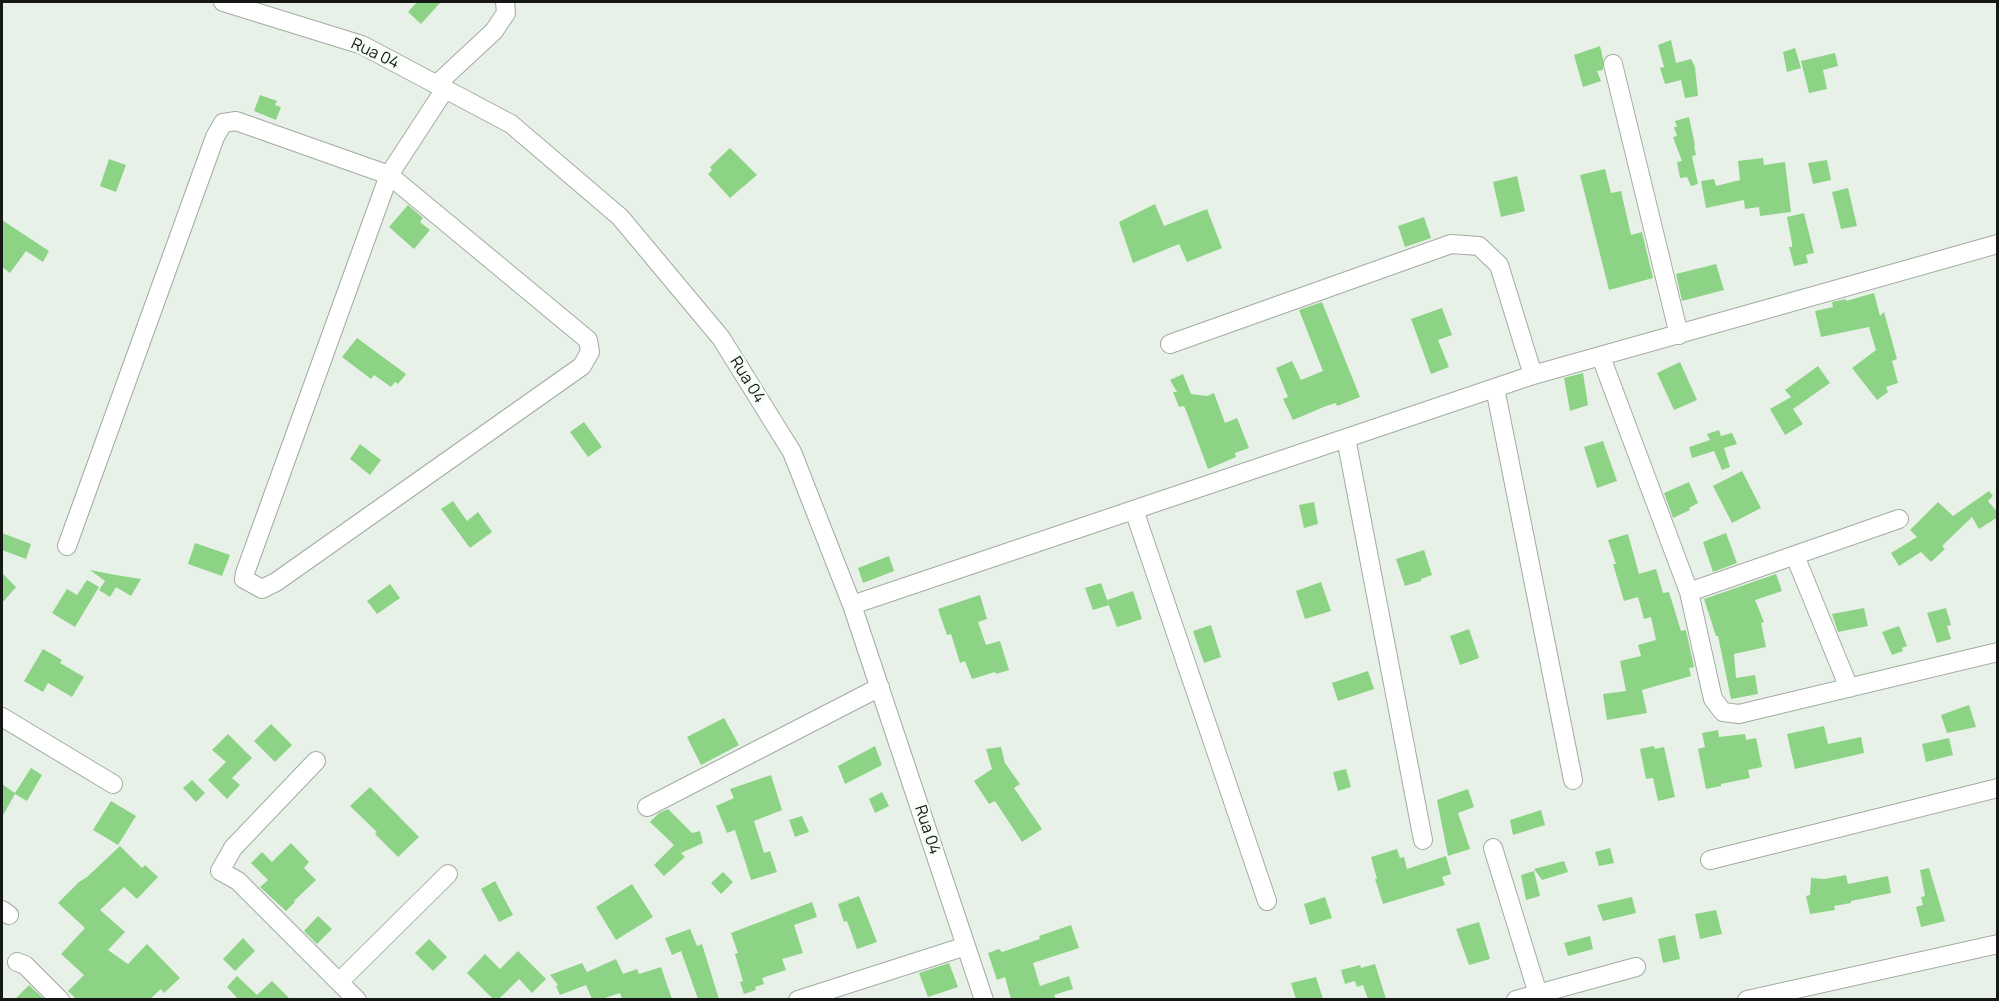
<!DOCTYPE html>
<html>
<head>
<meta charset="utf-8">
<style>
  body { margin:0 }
  #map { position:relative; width:1999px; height:1001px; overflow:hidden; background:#e8f1e7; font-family:Manrope,sans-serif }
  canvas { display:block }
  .frame { position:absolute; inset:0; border:3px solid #151815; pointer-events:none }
</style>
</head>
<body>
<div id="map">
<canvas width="1999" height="1001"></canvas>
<div class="frame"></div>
</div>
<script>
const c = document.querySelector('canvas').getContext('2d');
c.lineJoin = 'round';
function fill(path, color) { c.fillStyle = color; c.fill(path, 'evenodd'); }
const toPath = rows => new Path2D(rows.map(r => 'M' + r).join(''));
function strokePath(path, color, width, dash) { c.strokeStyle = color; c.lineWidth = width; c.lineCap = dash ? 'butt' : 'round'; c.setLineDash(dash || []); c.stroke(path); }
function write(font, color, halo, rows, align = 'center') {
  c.font = font + ' Manrope,sans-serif'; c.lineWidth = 5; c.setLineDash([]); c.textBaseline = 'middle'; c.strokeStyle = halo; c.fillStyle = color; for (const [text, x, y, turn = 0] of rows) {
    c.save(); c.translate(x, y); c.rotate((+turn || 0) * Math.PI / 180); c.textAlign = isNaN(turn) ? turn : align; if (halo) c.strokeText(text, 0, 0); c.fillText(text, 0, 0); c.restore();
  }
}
fill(toPath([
  [417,2,441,2,421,24,408,12],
  [1671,40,1676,63,1691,59,1695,67,1698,96,1685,98,1681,80,1665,84,1660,68,1664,67,1658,45],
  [1600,46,1603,59,1603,70,1597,71,1601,81,1583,87,1574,55],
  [1795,48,1801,68,1787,72,1783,52],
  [1835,53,1838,66,1823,70,1827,89,1809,93,1801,61],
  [260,95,277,101,275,105,281,107,276,120,254,111],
  [1689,117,1695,145,1694,146,1696,155,1692,156,1698,184,1691,186,1687,177,1680,178,1677,162,1682,161,1673,137,1677,136,1674,127,1677,127,1675,121],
  [730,148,757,175,730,198,708,174,712,170,710,167],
  [1763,158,1764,165,1785,162,1791,212,1760,216,1759,207,1745,209,1744,200,1706,208,1701,181,1714,179,1716,186,1740,180,1738,161],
  [109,159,126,165,116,192,100,186],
  [1827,160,1831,180,1813,184,1808,163],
  [1605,169,1611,193,1621,191,1631,235,1642,232,1653,278,1609,290,1580,175],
  [1517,176,1525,211,1501,217,1493,182],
  [1848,188,1857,226,1841,229,1832,192],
  [1155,204,1164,226,1207,209,1222,248,1187,262,1179,244,1133,263,1119,222],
  [408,205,423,218,420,222,430,230,414,249,389,227],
  [1804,213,1814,253,1806,255,1808,263,1794,266,1789,247,1792,247,1792,243,1787,217],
  [1424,217,1431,238,1405,247,1398,226],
  [2,220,49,251,43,262,26,251,10,273,2,267],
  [1716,264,1724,290,1682,301,1676,274],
  [1874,293,1880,316,1884,312,1897,359,1892,361,1898,383,1886,387,1888,392,1877,400,1852,368,1876,350,1869,327,1821,337,1815,311,1833,307,1832,302,1846,299,1846,301],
  [1322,302,1360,397,1337,406,1336,403,1326,406,1293,420,1283,399,1288,397,1276,368,1292,361,1301,380,1323,371,1299,310],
  [1442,308,1452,335,1438,340,1449,367,1431,374,1411,319],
  [357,338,406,374,398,384,395,382,391,387,374,375,371,379,342,357],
  [1680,362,1697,400,1674,410,1657,373],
  [1818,366,1830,383,1793,409,1803,424,1785,435,1770,409,1791,397,1785,390],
  [1583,373,1588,405,1570,411,1564,378],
  [1183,374,1191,394,1207,396,1214,393,1225,423,1237,418,1249,448,1235,453,1236,457,1208,469,1187,413,1184,406,1179,407,1173,392,1177,392,1170,380],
  [584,422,602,447,588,457,570,432],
  [1719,430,1721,436,1732,433,1737,444,1724,448,1730,467,1722,470,1714,451,1692,458,1689,447,1710,440,1707,434],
  [1603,441,1617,481,1597,488,1584,447],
  [360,444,381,460,370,475,350,459],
  [1742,471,1761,508,1732,523,1713,486],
  [1689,482,1698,503,1689,508,1690,510,1673,518,1664,493],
  [1989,491,1993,496,1988,501,1998,513,1998,517,1979,529,1972,517,1942,546,1945,549,1931,562,1921,552,1899,566,1891,553,1917,537,1910,530,1938,502,1953,516],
  [453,501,467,521,478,512,492,532,470,548,441,509],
  [1314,502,1318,524,1304,528,1299,505],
  [2,533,31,544,26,559,2,550],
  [1726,533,1737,563,1713,572,1703,542],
  [1628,534,1639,574,1656,569,1663,593,1669,592,1681,631,1686,630,1694,667,1689,668,1691,676,1642,690,1647,713,1607,720,1603,694,1626,691,1620,661,1641,656,1638,645,1656,640,1651,617,1644,619,1638,597,1624,601,1613,564,1616,564,1608,540],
  [195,543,230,555,222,576,188,564],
  [1424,550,1432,575,1421,579,1421,581,1405,586,1396,559],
  [889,556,894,571,863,583,858,568],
  [90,570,116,575,141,579,131,596,116,587,110,597,99,590,105,581],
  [2,573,16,587,2,603],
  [1776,574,1782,591,1755,600,1764,622,1761,623,1766,647,1734,654,1736,678,1755,675,1758,694,1731,699,1718,636,1716,636,1704,599],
  [87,580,99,587,75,627,52,613,67,589,77,595],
  [1321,582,1331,611,1305,619,1296,591],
  [1101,583,1109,605,1093,610,1085,588],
  [390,584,400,598,377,614,367,601],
  [1133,591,1142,619,1117,627,1107,600],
  [980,595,987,619,978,622,986,645,1000,641,1009,670,996,674,995,672,972,679,965,661,960,663,951,634,947,635,938,609],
  [1864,608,1868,626,1838,632,1832,614],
  [1946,608,1951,625,1947,626,1951,639,1937,643,1927,613],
  [1211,625,1221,657,1204,663,1193,631],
  [1899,626,1907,646,1902,648,1903,651,1892,655,1882,632],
  [1469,629,1479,658,1460,665,1450,636],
  [43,649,62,660,60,663,84,677,72,697,48,683,43,692,24,681],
  [1368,671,1374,689,1338,701,1332,683],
  [1969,705,1976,727,1947,733,1941,715],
  [724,718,739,745,701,765,687,737],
  [271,724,292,745,275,762,254,741],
  [1824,726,1828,744,1861,737,1864,753,1795,769,1787,734],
  [1718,730,1719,737,1745,734,1746,740,1756,738,1762,767,1748,770,1750,778,1721,784,1721,786,1706,789,1698,749,1705,747,1702,733],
  [228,734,252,758,232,778,240,785,227,799,208,780,226,762,212,750],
  [1949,738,1953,755,1926,762,1922,744],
  [875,746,882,765,845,784,838,766],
  [1654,746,1655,749,1664,747,1675,797,1658,801,1653,778,1646,779,1640,749],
  [1001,747,1005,763,1020,784,1014,788,1042,829,1022,842,995,801,989,804,974,781,992,769,986,749],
  [31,768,42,775,27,801,15,794,2,817,2,784,15,793],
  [1346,769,1351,787,1338,791,1333,772],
  [771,775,782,810,754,821,764,853,770,851,777,872,751,880,735,830,727,833,716,806,734,798,730,789],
  [192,780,205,793,196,802,183,788],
  [370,787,419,837,398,857,375,834,377,832,350,806],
  [1468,789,1474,807,1458,813,1470,849,1448,856,1437,800],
  [882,792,889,806,875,813,869,799],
  [111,801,136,816,118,845,93,830],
  [668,809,692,833,700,831,703,843,681,853,685,857,664,876,654,865,674,845,650,822,659,813],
  [1541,810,1545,825,1513,835,1510,820],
  [802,816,809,832,795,837,789,820],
  [291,843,309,862,304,868,316,880,294,901,295,902,286,911,260,887,268,880,251,863,262,852,272,862],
  [120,846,142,868,145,865,158,877,137,899,124,887,100,910,125,932,108,950,128,964,147,944,180,978,164,993,161,989,150,999,76,999,68,991,84,975,61,954,85,928,58,903,79,882,87,877],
  [1610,848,1614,863,1599,866,1595,852],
  [1397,849,1400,858,1404,857,1407,869,1446,856,1451,874,1442,877,1445,885,1383,904,1375,879,1377,879,1371,857],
  [1564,861,1568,872,1542,880,1534,869],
  [1929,868,1945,921,1921,927,1916,907,1923,905,1921,897,1925,896,1920,870],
  [1534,871,1540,896,1526,900,1521,875],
  [723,872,733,882,721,894,711,883],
  [1846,875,1848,884,1888,876,1891,893,1851,901,1851,903,1834,906,1835,910,1810,914,1806,896,1810,895,1811,878,1825,879],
  [495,881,513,915,499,922,481,889],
  [632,884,653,917,616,940,596,907],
  [859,896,877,942,857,949,847,921,844,922,838,904],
  [1325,897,1332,918,1310,925,1304,904],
  [1632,897,1636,913,1603,921,1597,905],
  [812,902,817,917,794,925,803,953,782,959,786,970,762,978,764,984,755,987,756,990,744,994,740,982,743,981,735,954,738,953,731,933],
  [1716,910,1722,934,1700,939,1695,914],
  [318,916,332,929,317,944,304,931],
  [1479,922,1490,959,1469,965,1456,929],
  [1071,925,1079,948,1033,963,1040,986,1069,976,1073,989,1054,995,1056,999,1011,999,1005,977,997,980,988,953,999,949,1002,952,1040,939,1039,936],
  [690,929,697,946,702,944,719,999,698,999,681,951,672,955,665,938],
  [1675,935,1680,959,1663,963,1658,939],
  [1590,936,1593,949,1568,956,1564,943],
  [243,938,255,951,235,971,223,959],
  [429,939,447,957,433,971,415,953],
  [518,951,546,979,532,993,519,979,499,999,493,999,467,973,485,954,500,969],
  [616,959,623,974,637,969,639,974,661,967,672,999,622,999,620,993,602,999,592,999,586,985,560,995,556,986,558,985,550,975,582,963,587,972],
  [949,963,958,987,928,997,919,973],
  [1375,964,1386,999,1368,999,1363,985,1357,987,1355,981,1345,984,1341,970,1360,965,1361,968],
  [237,976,257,995,272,981,290,999,238,999,227,987],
  [1316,977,1323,999,1296,999,1291,983],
  [29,985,44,999,15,999]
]), '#8dd386');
const minor = toPath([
  [223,2,362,45,511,124,620,217,721,338,792,452,852,605,984,1000],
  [1613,64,1679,335],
  [437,84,494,31,506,13,505,2],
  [1170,344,1451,244,1479,246,1499,265,1533,375],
  [1601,357,1689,592,1713,699,1723,712,1739,714,1998,652],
  [1495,388,1573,780],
  [1346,438,1423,840],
  [1134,510,1267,901],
  [67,546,215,137,223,123,236,121,389,175,588,340,590,352,582,366,276,582,262,589,244,579,245,573,389,175,445,89],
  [1795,556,1849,688],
  [1689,592,1899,519],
  [852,605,1533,375,1998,244],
  [2,717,113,784],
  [316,761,233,848,220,871,238,881,357,1000],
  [647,807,880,687],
  [1493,848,1538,994],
  [1710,860,1998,788],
  [2,910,9,915],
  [17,962,25,965,60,1000],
  [339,982,448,874],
  [798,1000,966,946],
  [1516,1000,1636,967],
  [1747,1000,1998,944]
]);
strokePath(minor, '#a3aba2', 20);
strokePath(minor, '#fff', 18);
write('16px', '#151815', '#f5fef4', [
  ["Rua 04",375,54,25],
  ["Rua 04",747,380,58],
  ["Rua 04",927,830,72]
]);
</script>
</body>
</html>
